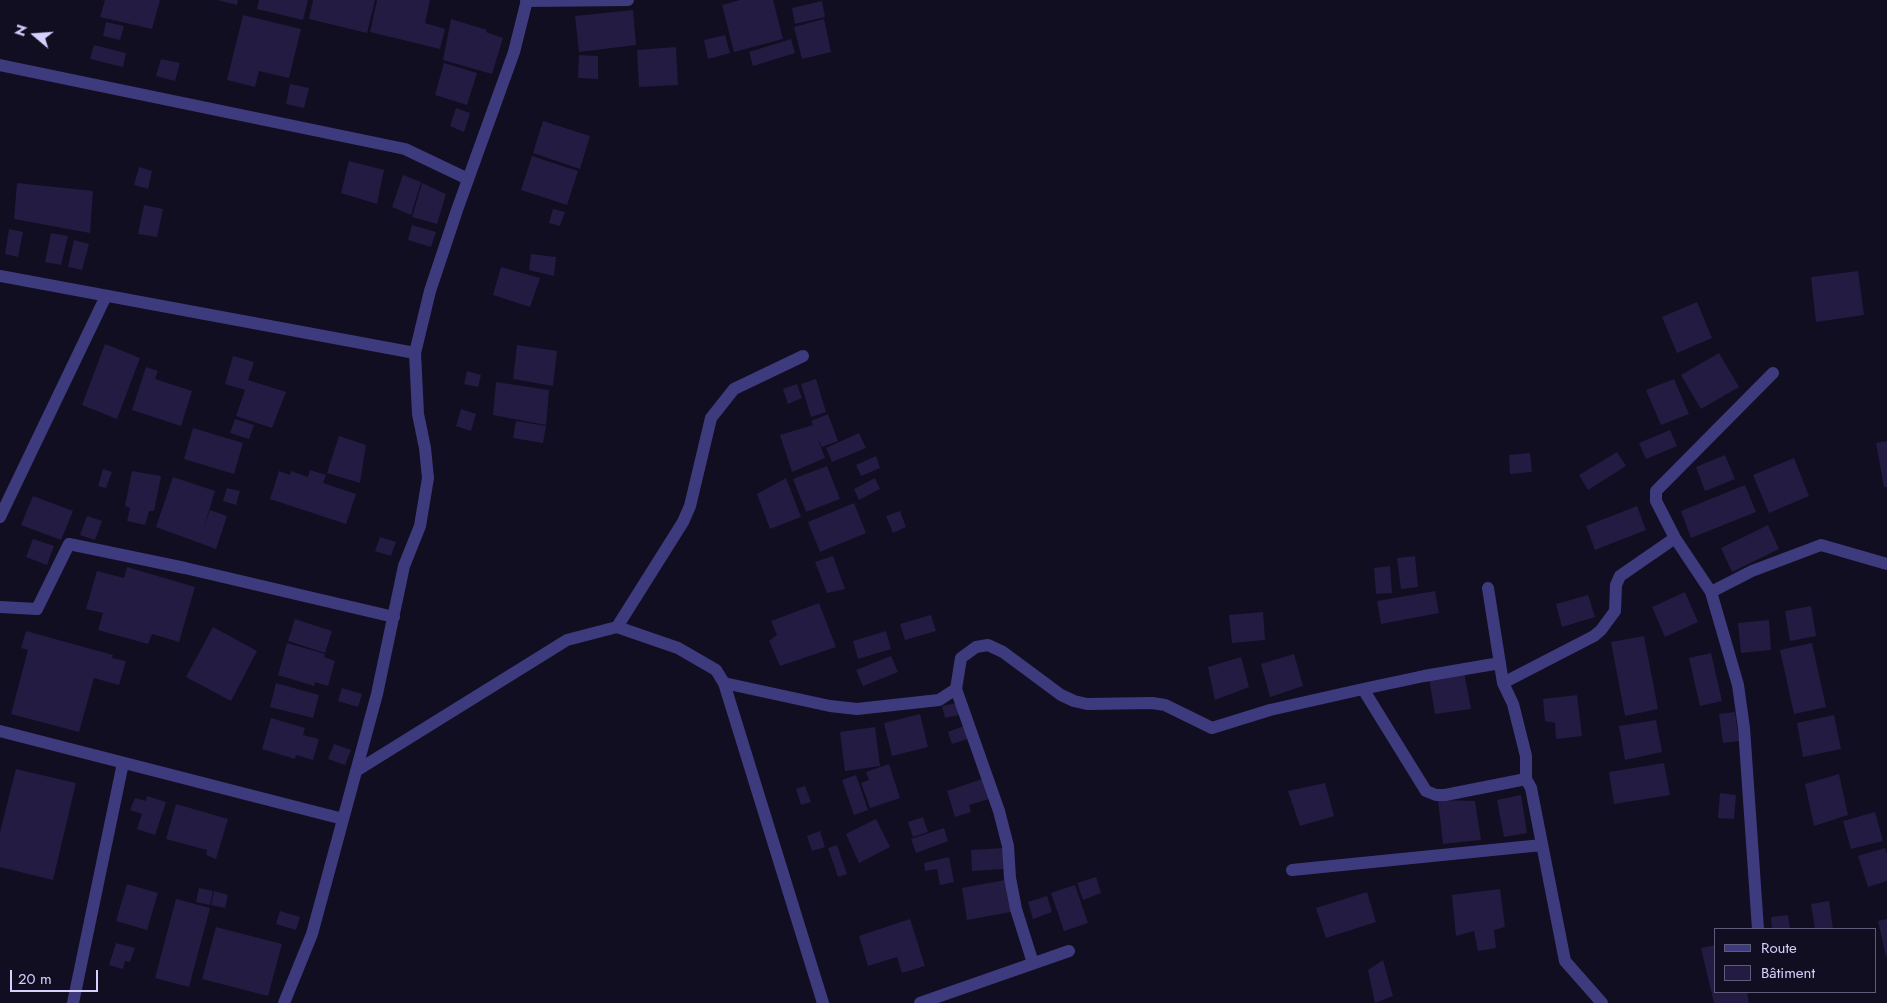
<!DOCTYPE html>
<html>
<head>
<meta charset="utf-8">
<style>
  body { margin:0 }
  #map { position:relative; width:1887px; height:1003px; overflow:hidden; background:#110e21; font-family:Jost,sans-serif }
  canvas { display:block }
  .legend { position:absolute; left:1714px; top:928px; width:162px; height:65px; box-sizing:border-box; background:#110e21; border:1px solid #5f5c79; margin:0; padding:6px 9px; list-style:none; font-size:15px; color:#d5d0fd }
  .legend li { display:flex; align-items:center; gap:10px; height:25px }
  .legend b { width:25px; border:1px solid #5f5c79 }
  .north { position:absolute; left:10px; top:10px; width:50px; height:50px; -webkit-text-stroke:4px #110e21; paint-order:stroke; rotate:288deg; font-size:14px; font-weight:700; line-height:20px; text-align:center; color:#d5d0fd }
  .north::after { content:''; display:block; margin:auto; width:18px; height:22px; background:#d5d0fd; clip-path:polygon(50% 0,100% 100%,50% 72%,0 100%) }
  .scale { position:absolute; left:10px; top:970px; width:88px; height:22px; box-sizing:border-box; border:2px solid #d5d0fd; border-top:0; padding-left:6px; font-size:15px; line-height:18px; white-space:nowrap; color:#d5d0fd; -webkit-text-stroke:4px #110e21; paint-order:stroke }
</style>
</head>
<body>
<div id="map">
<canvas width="1887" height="1003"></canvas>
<ul class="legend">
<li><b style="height:6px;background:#3d3b7e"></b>Route</li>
<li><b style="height:14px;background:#231b41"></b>Bâtiment</li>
</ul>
<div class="north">N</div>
<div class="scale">20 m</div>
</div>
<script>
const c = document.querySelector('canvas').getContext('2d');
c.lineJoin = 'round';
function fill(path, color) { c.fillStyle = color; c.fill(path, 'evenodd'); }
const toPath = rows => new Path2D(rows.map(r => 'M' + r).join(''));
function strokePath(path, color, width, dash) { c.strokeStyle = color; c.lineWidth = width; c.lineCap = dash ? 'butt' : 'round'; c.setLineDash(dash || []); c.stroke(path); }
fill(toPath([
  [105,0,160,0,152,29,100,17],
  [217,0,238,0,237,5],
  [259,0,308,0,303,20,257,9],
  [313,0,375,0,367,33,309,19],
  [377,0,430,0,425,23,445,29,440,49,370,32],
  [740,0,773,0,783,39,734,52,722,5],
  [822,1,825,17,795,24,792,8],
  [633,10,636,45,579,52,575,16],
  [243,15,301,29,289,78,259,71,255,87,227,80],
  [451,19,487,30,486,32,503,38,492,74,443,60],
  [824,19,831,52,802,59,794,27],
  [106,22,124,26,120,40,103,36],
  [725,35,730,53,708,59,704,40],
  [791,39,795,53,753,66,749,52],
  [94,45,126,53,123,67,90,59],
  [676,47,678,85,639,87,637,50],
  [579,55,598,56,598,79,578,78],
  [161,59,180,63,175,81,156,76],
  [444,63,477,73,467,105,435,95],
  [290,84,309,88,304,108,286,104],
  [456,108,470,113,464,132,450,126],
  [543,121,590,136,580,169,533,153],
  [532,156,578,171,567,205,521,190],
  [349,161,384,170,377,204,341,193],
  [139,167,152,171,148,189,134,185],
  [403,175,421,182,411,215,392,207],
  [17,183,93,191,90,233,14,219],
  [422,183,446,194,437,224,412,217],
  [144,205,163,209,157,237,138,234],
  [553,209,565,212,560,226,549,223],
  [412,225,436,232,431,247,408,240],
  [9,229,23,232,18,257,5,254],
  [51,233,68,236,61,265,45,262],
  [74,240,89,244,82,270,68,267],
  [531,254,556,257,554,276,529,270],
  [501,267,540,278,530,307,493,295],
  [1858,271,1864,315,1816,322,1811,277],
  [1697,302,1712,338,1677,353,1662,317],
  [105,344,140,358,117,419,82,405],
  [517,345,557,351,553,386,513,379],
  [1719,353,1739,387,1701,409,1681,375],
  [233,356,254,362,248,380,286,392,272,428,236,416,245,390,225,384],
  [146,367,158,371,155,379,192,391,181,426,132,410],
  [467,371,481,375,478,387,464,384],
  [816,379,826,412,811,417,801,384],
  [1674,379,1689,414,1661,425,1646,390],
  [496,382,549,390,546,425,493,415],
  [797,384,802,398,788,404,783,389],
  [461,409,476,414,471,431,456,426],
  [828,414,838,441,822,447,818,439,825,458,792,472,780,435,813,425,811,421],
  [235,419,254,425,249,439,230,433],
  [516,421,546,426,543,443,513,438],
  [193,428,243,443,234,474,184,459],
  [1670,430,1677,446,1646,459,1639,443],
  [859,433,866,448,832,462,826,448],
  [339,436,366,445,360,483,327,473],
  [1887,441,1887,487,1884,487,1876,443],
  [1617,452,1626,466,1588,490,1579,475],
  [1530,453,1532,472,1510,474,1509,455],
  [1725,455,1735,479,1705,491,1696,467],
  [876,456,880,468,861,476,856,465],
  [1794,458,1809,496,1769,513,1753,475],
  [827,466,840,499,806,512,793,479],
  [103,469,112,472,106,488,98,486],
  [310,470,326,475,323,483,356,494,346,524,270,499,279,471,290,475,291,471,308,477],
  [132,471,161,476,154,511,149,511,145,525,127,521,130,508,125,506],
  [173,477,215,491,203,530,210,510,227,516,216,549,156,527],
  [786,478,801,517,770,529,757,494],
  [875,478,880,489,859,500,854,489],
  [1745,485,1756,512,1691,538,1681,511],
  [227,488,240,491,236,505,223,501],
  [33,496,73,511,61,540,21,525],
  [854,503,866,533,820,552,808,522],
  [1637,506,1646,530,1595,550,1586,526],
  [900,511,906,527,893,533,886,516],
  [87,516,102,521,95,540,80,535],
  [1768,525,1779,549,1732,572,1721,548],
  [380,537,396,542,391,556,375,551],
  [33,539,54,546,47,565,26,557],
  [833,556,845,589,827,593,815,562],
  [1415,556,1418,587,1401,589,1397,558],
  [1390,566,1392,593,1376,594,1374,568],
  [127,567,195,587,179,642,152,634,148,644,98,630,103,613,86,609,97,571,124,578],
  [1435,591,1439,613,1381,624,1377,601],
  [1685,592,1698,622,1665,637,1652,607],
  [1588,595,1595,617,1562,627,1556,604],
  [819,603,836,647,780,666,769,641,777,635,771,621],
  [1811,606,1816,636,1790,641,1785,611],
  [1263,612,1265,640,1232,643,1229,615],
  [931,615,936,631,905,640,900,624],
  [295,619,332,631,325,653,288,641],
  [1769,620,1771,650,1741,653,1738,623],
  [213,627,257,651,231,701,186,677],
  [26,631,113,655,112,658,126,661,119,685,94,678,79,732,11,714,28,650,21,648],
  [886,631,891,649,858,659,853,641],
  [1644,636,1658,709,1625,716,1611,642],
  [287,643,325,654,324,657,335,661,328,686,315,682,314,686,278,675],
  [1812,643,1826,707,1794,714,1780,650],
  [1711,653,1722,701,1700,706,1689,658],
  [1294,654,1303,686,1270,697,1261,664],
  [891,656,898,672,863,686,856,670],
  [1241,657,1249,687,1215,700,1208,667],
  [1464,672,1471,709,1435,714,1429,678],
  [276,683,319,695,313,718,270,707],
  [342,688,362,694,358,707,338,701],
  [1577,695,1582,736,1556,739,1555,723,1545,721,1543,699],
  [957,703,959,715,945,718,942,706],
  [1735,712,1739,741,1723,743,1719,714],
  [920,714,928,747,892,756,884,723],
  [1834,715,1841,749,1803,757,1797,723],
  [271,718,305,728,303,735,319,739,313,760,296,755,295,759,262,749],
  [1656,720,1662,752,1625,760,1619,726],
  [966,725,971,738,952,744,948,732],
  [875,727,880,766,845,771,840,732],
  [334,744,351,750,345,765,328,759],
  [1664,763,1670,795,1614,804,1609,772],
  [889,764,900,798,870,808,861,783,869,780,866,772],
  [16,769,76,783,53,880,0,867,0,832],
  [1839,774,1848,815,1814,826,1805,784],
  [856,775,868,810,854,815,842,780],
  [982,779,989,799,969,805,971,812,955,817,947,791],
  [1325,783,1334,816,1300,826,1288,791],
  [805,786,811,802,801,805,796,789],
  [1720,793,1736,795,1734,819,1718,818],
  [1521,795,1527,833,1504,837,1497,800],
  [147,796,166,802,155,835,137,829,142,814,130,810,135,798,146,801],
  [1438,800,1475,801,1481,840,1443,844],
  [176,804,228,819,216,859,206,855,207,850,166,839],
  [1875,812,1883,841,1851,849,1843,821],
  [923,817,928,832,913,837,908,822],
  [876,819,890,847,859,863,846,834],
  [944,828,948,841,916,853,911,839],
  [820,831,825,847,812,851,807,836],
  [837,845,847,874,838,877,828,848],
  [1003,848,1004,869,972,871,971,850],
  [1885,848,1887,854,1887,881,1868,887,1858,856],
  [949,857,954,882,940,885,937,869,925,871,924,863],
  [1096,877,1101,893,1083,900,1077,883],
  [1005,880,1011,912,967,920,962,888],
  [127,884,158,893,147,930,116,921],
  [1075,885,1088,923,1064,931,1051,893],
  [199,888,213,891,210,905,196,902],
  [1500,889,1505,927,1494,930,1496,948,1478,951,1474,931,1456,936,1452,895],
  [214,891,228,895,225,908,211,905],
  [1367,892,1376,922,1326,938,1316,908],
  [1047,896,1052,912,1033,919,1028,902],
  [176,899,210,908,189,987,155,978],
  [1829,901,1833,929,1815,929,1811,904],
  [280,911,300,917,296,930,276,924],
  [1788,915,1790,929,1772,929,1771,917],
  [910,919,925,966,902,973,897,957,868,966,859,936],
  [1887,919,1887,956,1886,956,1878,921],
  [216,927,282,944,268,996,202,979],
  [116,943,135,948,130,962,125,961,123,969,109,965],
  [1716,945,1716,992,1747,992,1749,1003,1714,1003,1701,948],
  [1383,960,1393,996,1375,1003,1368,970]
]), '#231b41');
strokePath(toPath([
  [526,1,628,0],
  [0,65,405,149,468,179],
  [0,276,415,353],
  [0,517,106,296],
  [1488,588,1503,683,1513,704,1526,756,1526,779,1531,788,1565,961,1602,1003],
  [1711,592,1675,538,1656,501,1656,491,1773,373],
  [0,607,37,609,69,544,185,568,394,617],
  [617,627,683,522,690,506,711,418,734,389,803,356],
  [724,683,830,706,857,709,939,700,956,689,999,811,1008,846,1010,878,1016,909,1033,963],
  [1503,683,1594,636,1601,630,1615,611,1616,585,1620,576,1675,538],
  [956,689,961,658,976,647,988,645,1003,652,1061,695,1074,701,1087,704,1152,703,1165,705,1212,728,1270,710,1363,689,1426,791,1436,795,1445,795,1526,779],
  [1363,689,1424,676,1500,663],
  [0,731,343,819],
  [356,771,567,640,617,627,678,648,716,670,724,683,823,1003],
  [1292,870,1542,845],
  [1758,929,1744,728,1738,685,1711,592,1752,571,1821,545,1887,564],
  [73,1003,123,763],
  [284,1003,312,934,377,694,404,566,420,526,428,478,425,448,418,414,415,353,430,291,457,210,514,52,527,0],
  [920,1003,1069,951]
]), '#3d3b7e', 12);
</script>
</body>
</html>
